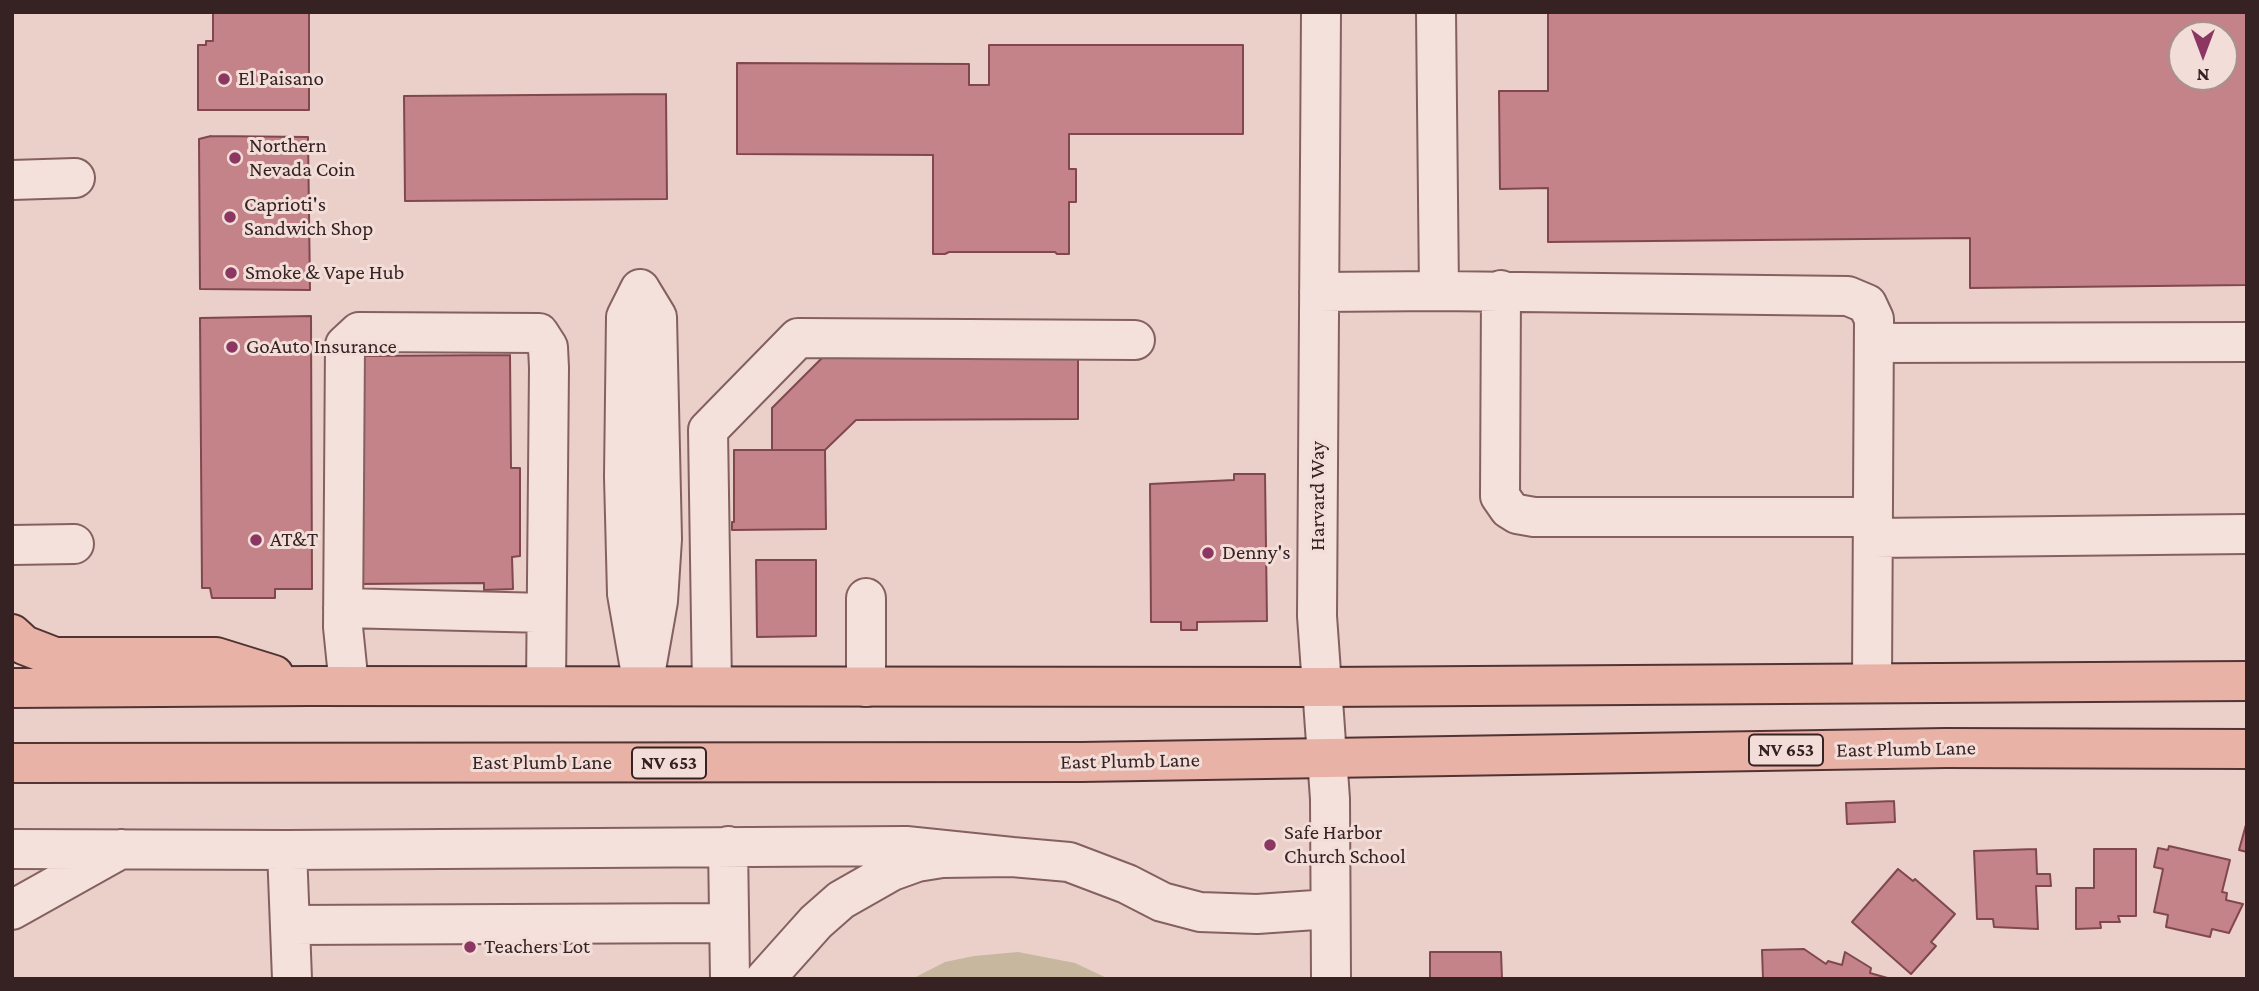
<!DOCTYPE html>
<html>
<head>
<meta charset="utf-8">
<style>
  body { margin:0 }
  #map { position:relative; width:2259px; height:991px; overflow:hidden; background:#ead0c9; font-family:"Crimson Pro",serif }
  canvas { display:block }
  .frame { position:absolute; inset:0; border:14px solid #362222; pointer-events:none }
  .north { position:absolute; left:2168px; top:21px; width:70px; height:70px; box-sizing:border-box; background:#f2ddd8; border:2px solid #a7928f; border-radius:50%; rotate:180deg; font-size:19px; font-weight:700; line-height:28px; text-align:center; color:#362222 }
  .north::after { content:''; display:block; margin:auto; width:24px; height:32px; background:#8c3761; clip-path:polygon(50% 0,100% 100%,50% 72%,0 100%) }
</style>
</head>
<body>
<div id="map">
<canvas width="2259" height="991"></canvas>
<div class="frame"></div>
<div class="north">N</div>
</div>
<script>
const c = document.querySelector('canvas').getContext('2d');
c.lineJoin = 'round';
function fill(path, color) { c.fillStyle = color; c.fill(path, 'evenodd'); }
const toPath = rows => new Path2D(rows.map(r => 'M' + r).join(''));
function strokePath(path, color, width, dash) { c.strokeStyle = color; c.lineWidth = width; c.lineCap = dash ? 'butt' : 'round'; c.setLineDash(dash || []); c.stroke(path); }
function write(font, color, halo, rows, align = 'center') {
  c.font = font + ' "Crimson Pro",serif'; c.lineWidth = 6; c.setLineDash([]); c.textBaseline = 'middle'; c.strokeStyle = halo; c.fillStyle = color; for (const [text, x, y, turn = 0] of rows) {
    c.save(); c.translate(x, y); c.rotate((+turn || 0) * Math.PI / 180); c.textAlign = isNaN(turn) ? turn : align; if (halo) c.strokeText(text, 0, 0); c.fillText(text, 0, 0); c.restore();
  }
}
fill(toPath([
  [1018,952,1075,963,1109,979,912,979,945,962,974,956]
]), '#c7b79e');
const building = toPath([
  [213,12,309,12,309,110,198,110,198,45,206,45,206,41,213,41,213,12],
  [1548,12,2247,12,2247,285,1970,288,1970,238,1548,242,1548,188,1500,189,1499,91,1548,91,1548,12],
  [2182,35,2224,35,2224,77,2182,77,2182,35],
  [989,45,1243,45,1243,134,1069,134,1069,169,1076,169,1076,202,1069,202,1069,254,1057,254,1055,252,949,252,945,254,933,254,933,155,737,154,737,63,969,64,969,85,989,85,989,45],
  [666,94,667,199,405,201,404,96,666,94],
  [211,136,308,137,310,290,200,289,199,139,211,136],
  [311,316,312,589,275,589,275,598,212,598,210,588,202,588,200,318,311,316],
  [1078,351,1078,419,856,420,825,450,772,450,772,408,828,352,1078,351],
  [510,355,511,468,520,468,520,556,512,557,513,589,484,590,484,583,360,584,358,356,510,355],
  [734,450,825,450,826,529,732,530,732,522,734,522,734,450],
  [1234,474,1265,474,1267,621,1197,622,1197,630,1181,630,1181,622,1151,622,1150,484,1234,480,1234,474],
  [756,560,816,560,816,636,757,637,756,560],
  [1894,801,1895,822,1847,824,1846,803,1894,801],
  [2247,821,2247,852,2239,850,2247,821],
  [2169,846,2230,860,2222,892,2227,893,2226,900,2243,904,2229,933,2212,929,2210,937,2166,927,2168,915,2154,912,2163,869,2154,867,2158,848,2168,850,2169,846],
  [2036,849,2037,874,2050,874,2051,886,2036,886,2038,929,1994,927,1993,919,1977,919,1974,851,2036,849],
  [2094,849,2136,849,2136,916,2118,916,2120,922,2100,922,2101,928,2076,929,2076,888,2094,888,2094,849],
  [1898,869,1913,881,1915,879,1955,914,1931,942,1936,946,1911,974,1852,922,1898,869],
  [1804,949,1826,964,1828,961,1842,965,1845,952,1871,968,1870,973,1891,979,1763,979,1762,950,1804,949],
  [1430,952,1501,952,1502,979,1430,979,1430,952]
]);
fill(building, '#c38388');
strokePath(building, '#80484e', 2);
const minor = toPath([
  [1321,12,1317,616,1330,799,1331,979],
  [1436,12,1439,291,1848,296,1867,304,1874,319,1872,682],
  [12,180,75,178],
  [640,289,657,317,662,539,658,601,643,686,627,594,624,477,626,317,640,289],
  [1501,290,1500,496,1509,509,1517,514,1534,517,1873,517],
  [1319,292,1439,291],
  [1874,343,2247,342],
  [1873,538,2247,534],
  [12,545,74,544],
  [866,598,866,687],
  [343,608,546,613],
  [349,686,343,627,345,345,359,332,539,333,548,347,549,368,546,686],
  [712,686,708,430,798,338,1135,340],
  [728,846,730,979],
  [12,849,287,850,906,846,1012,857],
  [287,850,292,979],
  [12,910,121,849],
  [291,925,727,923],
  [765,979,816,922,841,900,892,871,917,862,942,858,1012,857,1069,862,1127,884,1162,902,1200,912,1257,914,1330,909]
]);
const major = toPath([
  [12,634,24,645,55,657,216,657,274,675],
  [12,688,309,686,1322,687,2247,681],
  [12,763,1081,762,1946,748,2247,749]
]);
strokePath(minor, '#846160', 42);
strokePath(major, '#523334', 42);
strokePath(minor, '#f5e1db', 38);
strokePath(major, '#e8b3a6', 38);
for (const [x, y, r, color] of [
  [224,79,7,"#8c3761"],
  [235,158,7,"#8c3761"],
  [230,217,7,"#8c3761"],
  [231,273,7,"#8c3761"],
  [232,347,7,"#8c3761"],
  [256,540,7,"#8c3761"],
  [1208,553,7,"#8c3761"],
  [1270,845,7,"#8c3761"],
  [470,947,7,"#8c3761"]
]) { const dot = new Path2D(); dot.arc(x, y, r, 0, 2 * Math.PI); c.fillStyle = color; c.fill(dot); strokePath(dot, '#f2ddd8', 2.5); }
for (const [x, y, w] of [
  [1786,750,74],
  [669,763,74]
]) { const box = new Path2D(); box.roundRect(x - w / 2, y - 15.5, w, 31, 5); c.fillStyle = '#f2ddd8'; c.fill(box); strokePath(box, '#362222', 2); }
write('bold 19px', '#362222', null, [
  ["NV 653",1786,750],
  ["NV 653",669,763]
]);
write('21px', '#362222', '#f2ddd8', [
  ["El Paisano",238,79],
  ["Northern",249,146],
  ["Nevada Coin",249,170],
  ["Caprioti's",244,205],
  ["Sandwich Shop",244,229],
  ["Smoke & Vape Hub",245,273],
  ["GoAuto Insurance",246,347],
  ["AT&T",270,540],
  ["Denny's",1222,553],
  ["Safe Harbor",1284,833],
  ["Church School",1284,857],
  ["Teachers Lot",484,947]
], 'left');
write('21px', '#362222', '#f2ddd8', [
  ["Harvard Way",1318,496,-90],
  ["East Plumb Lane",1906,749,-1],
  ["East Plumb Lane",1130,761,-1],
  ["East Plumb Lane",542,763]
]);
</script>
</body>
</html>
